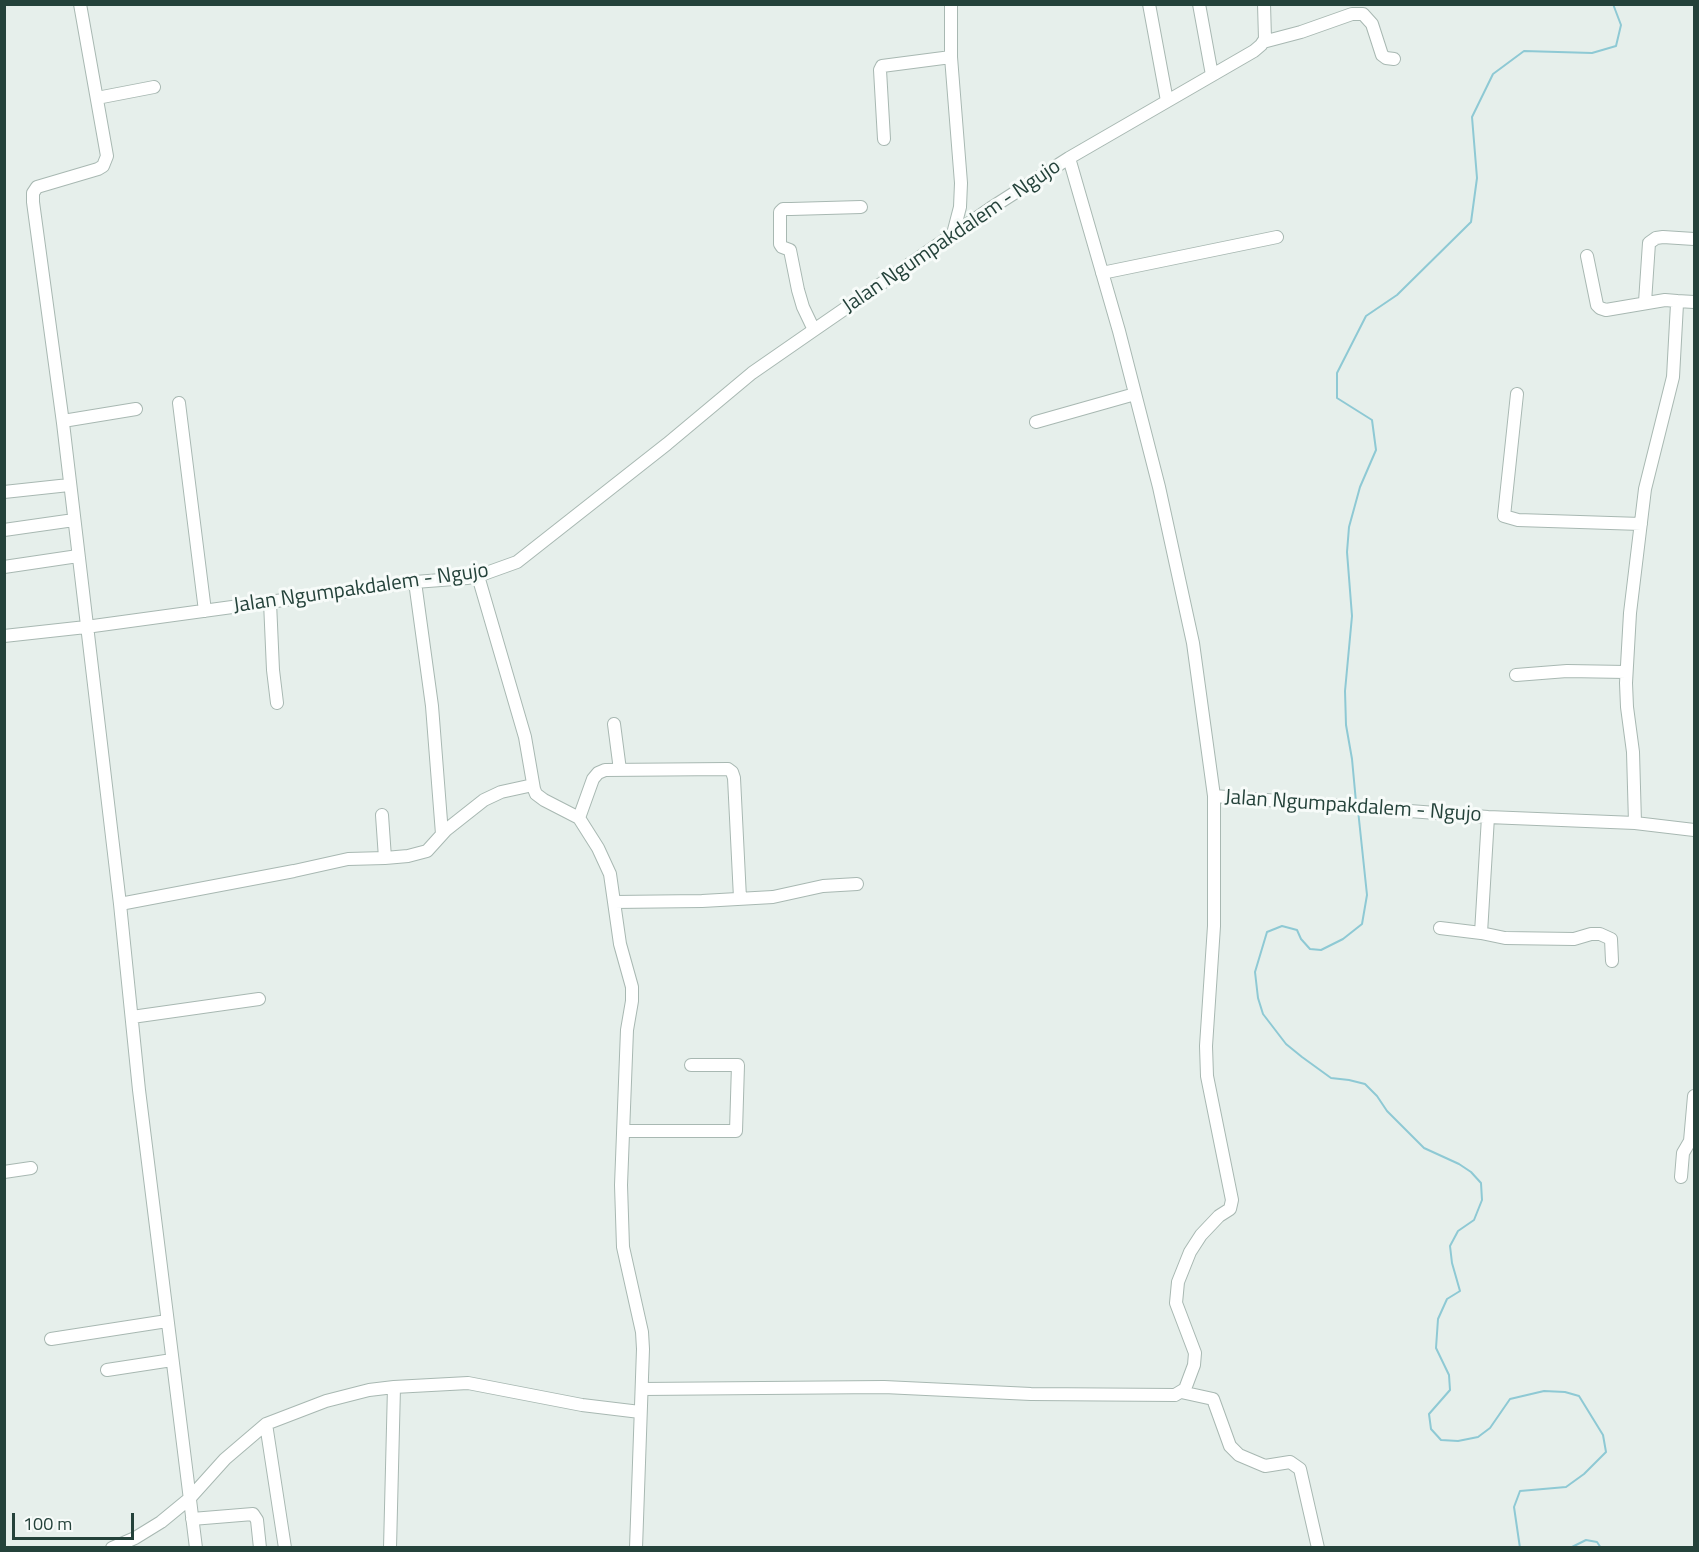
<!DOCTYPE html>
<html>
<head>
<meta charset="utf-8">
<style>
  body { margin:0 }
  #map { position:relative; width:1699px; height:1552px; overflow:hidden; background:#e6efeb; font-family:"Titillium Web",sans-serif }
  canvas { display:block }
  .frame { position:absolute; inset:0; border:6px solid #24423a; pointer-events:none }
  .scale { position:absolute; left:12px; top:1513px; width:122px; height:27px; box-sizing:border-box; border:3px solid #24423a; border-top:0; padding-left:8px; font-size:18px; line-height:21px; white-space:nowrap; color:#24423a; -webkit-text-stroke:4px #f7fbf9; paint-order:stroke }
</style>
</head>
<body>
<div id="map">
<canvas width="1699" height="1552"></canvas>
<div class="frame"></div>
<div class="scale">100 m</div>
</div>
<script>
const c = document.querySelector('canvas').getContext('2d');
c.lineJoin = 'round';
const toPath = rows => new Path2D(rows.map(r => 'M' + r).join(''));
function strokePath(path, color, width, dash) { c.strokeStyle = color; c.lineWidth = width; c.lineCap = dash ? 'butt' : 'round'; c.setLineDash(dash || []); c.stroke(path); }
function write(font, color, halo, rows, align = 'center') {
  c.font = font + ' "Titillium Web",sans-serif'; c.lineWidth = 6; c.setLineDash([]); c.textBaseline = 'middle'; c.strokeStyle = halo; c.fillStyle = color; for (const [text, x, y, turn = 0] of rows) {
    c.save(); c.translate(x, y); c.rotate((+turn || 0) * Math.PI / 180); c.textAlign = isNaN(turn) ? turn : align; if (halo) c.strokeText(text, 0, 0); c.fillText(text, 0, 0); c.restore();
  }
}
strokePath(toPath([
  [1356,802,1352,759,1346,725,1345,691,1352,616,1347,552,1349,527,1360,487,1376,450,1372,420,1337,398,1337,373,1366,316,1397,295,1471,222,1477,178,1472,117,1493,74,1524,51,1592,53,1616,46,1621,25,1613,4],
  [1358,810,1367,895,1362,924,1343,939,1321,950,1310,949,1301,939,1297,930,1282,926,1267,932,1255,972,1258,998,1263,1014,1286,1044,1302,1057,1331,1078,1349,1080,1365,1084,1377,1096,1387,1111,1424,1148,1459,1164,1471,1172,1481,1183,1482,1200,1474,1220,1458,1231,1450,1246,1452,1263,1460,1291,1447,1299,1438,1319,1436,1348,1449,1375,1450,1390,1429,1414,1431,1429,1441,1440,1458,1441,1478,1437,1490,1428,1510,1399,1544,1391,1565,1392,1579,1396,1603,1435,1606,1452,1584,1474,1566,1487,1520,1491,1514,1507,1520,1548],
  [1570,1548,1586,1540,1597,1542,1601,1548]
]), '#8ec9d4', 2);
const minor = toPath([
  [80,4,107,156,103,166,98,169,37,187,33,193,33,202,63,423,120,904,139,1090,196,1548],
  [951,4,951,57,961,183,960,207,953,234],
  [1149,4,1167,101],
  [1199,4,1212,75],
  [1263,42,1301,32,1352,14,1363,14,1372,24,1382,55,1386,58,1394,59],
  [97,98,154,87],
  [884,139,880,70,882,66,951,57],
  [1069,158,1119,331,1159,487,1193,643,1214,796,1488,817,1635,823,1694,830],
  [1587,256,1597,305,1600,308,1606,310,1665,300,1677,301,1677,304,1673,377,1645,489,1630,613,1626,683,1627,707,1633,752,1635,823],
  [1102,273,1277,237],
  [1677,301,1694,302],
  [1645,302,1649,243,1656,238,1663,237,1694,239],
  [814,330,803,307,798,290,790,250,782,247,780,244,780,212,783,209,791,209,861,207],
  [1517,394,1504,516,1518,520,1641,524],
  [179,403,205,611],
  [63,421,136,409],
  [1036,422,1135,394],
  [4,492,69,485],
  [4,530,74,520],
  [4,567,78,556],
  [478,576,525,737,534,789,536,794,544,800,579,818,598,848,610,874,620,944,632,987,632,1001,627,1030,621,1185,623,1247,642,1332,643,1349,636,1548],
  [415,582,432,706,442,834],
  [270,602,273,670,277,703],
  [4,636,86,627,415,582,467,578,478,576,517,562,667,444,752,373,814,330,991,208,1069,158,1254,51,1261,45,1265,39,1264,4],
  [1516,675,1567,671,1626,672],
  [614,724,620,770],
  [579,818,593,779,598,773,605,770,728,769,732,772,734,778,740,898],
  [385,858,408,856,427,851,446,830,484,800,501,792,533,785],
  [614,902,702,901,773,897,823,886,857,884],
  [120,904,294,871,348,859,385,858,382,815],
  [1440,928,1481,933,1505,938,1574,939,1591,934,1600,934,1611,939,1612,961],
  [1481,933,1488,817],
  [132,1017,259,999],
  [623,1131,736,1131,738,1065,691,1065],
  [4,1172,31,1168],
  [1681,1177,1683,1153,1690,1141,1694,1096],
  [51,1339,167,1321],
  [107,1370,172,1360],
  [642,1389,884,1387,1031,1394,1175,1395,1185,1389,1194,1365,1195,1353,1176,1303,1178,1282,1190,1252,1201,1235,1219,1216,1230,1209,1232,1200,1207,1076,1206,1046,1214,926,1214,796],
  [1181,1392,1213,1399,1230,1446,1239,1455,1265,1466,1290,1462,1300,1469,1318,1548],
  [266,1424,285,1548],
  [192,1519,253,1514,257,1520,260,1548],
  [112,1548,135,1538,161,1522,189,1499,225,1459,266,1424,326,1401,369,1390,394,1387,468,1383,582,1405,640,1412],
  [390,1548,394,1387]
]);
strokePath(minor, '#a8b8b2', 14);
strokePath(minor, '#fff', 12);
write('21px', '#24423a', '#f7fbf9', [
  ["Jalan Ngumpakdalem - Ngujo",952,237,-34],
  ["Jalan Ngumpakdalem - Ngujo",361,589,-8],
  ["Jalan Ngumpakdalem - Ngujo",1353,807,4]
]);
</script>
</body>
</html>
